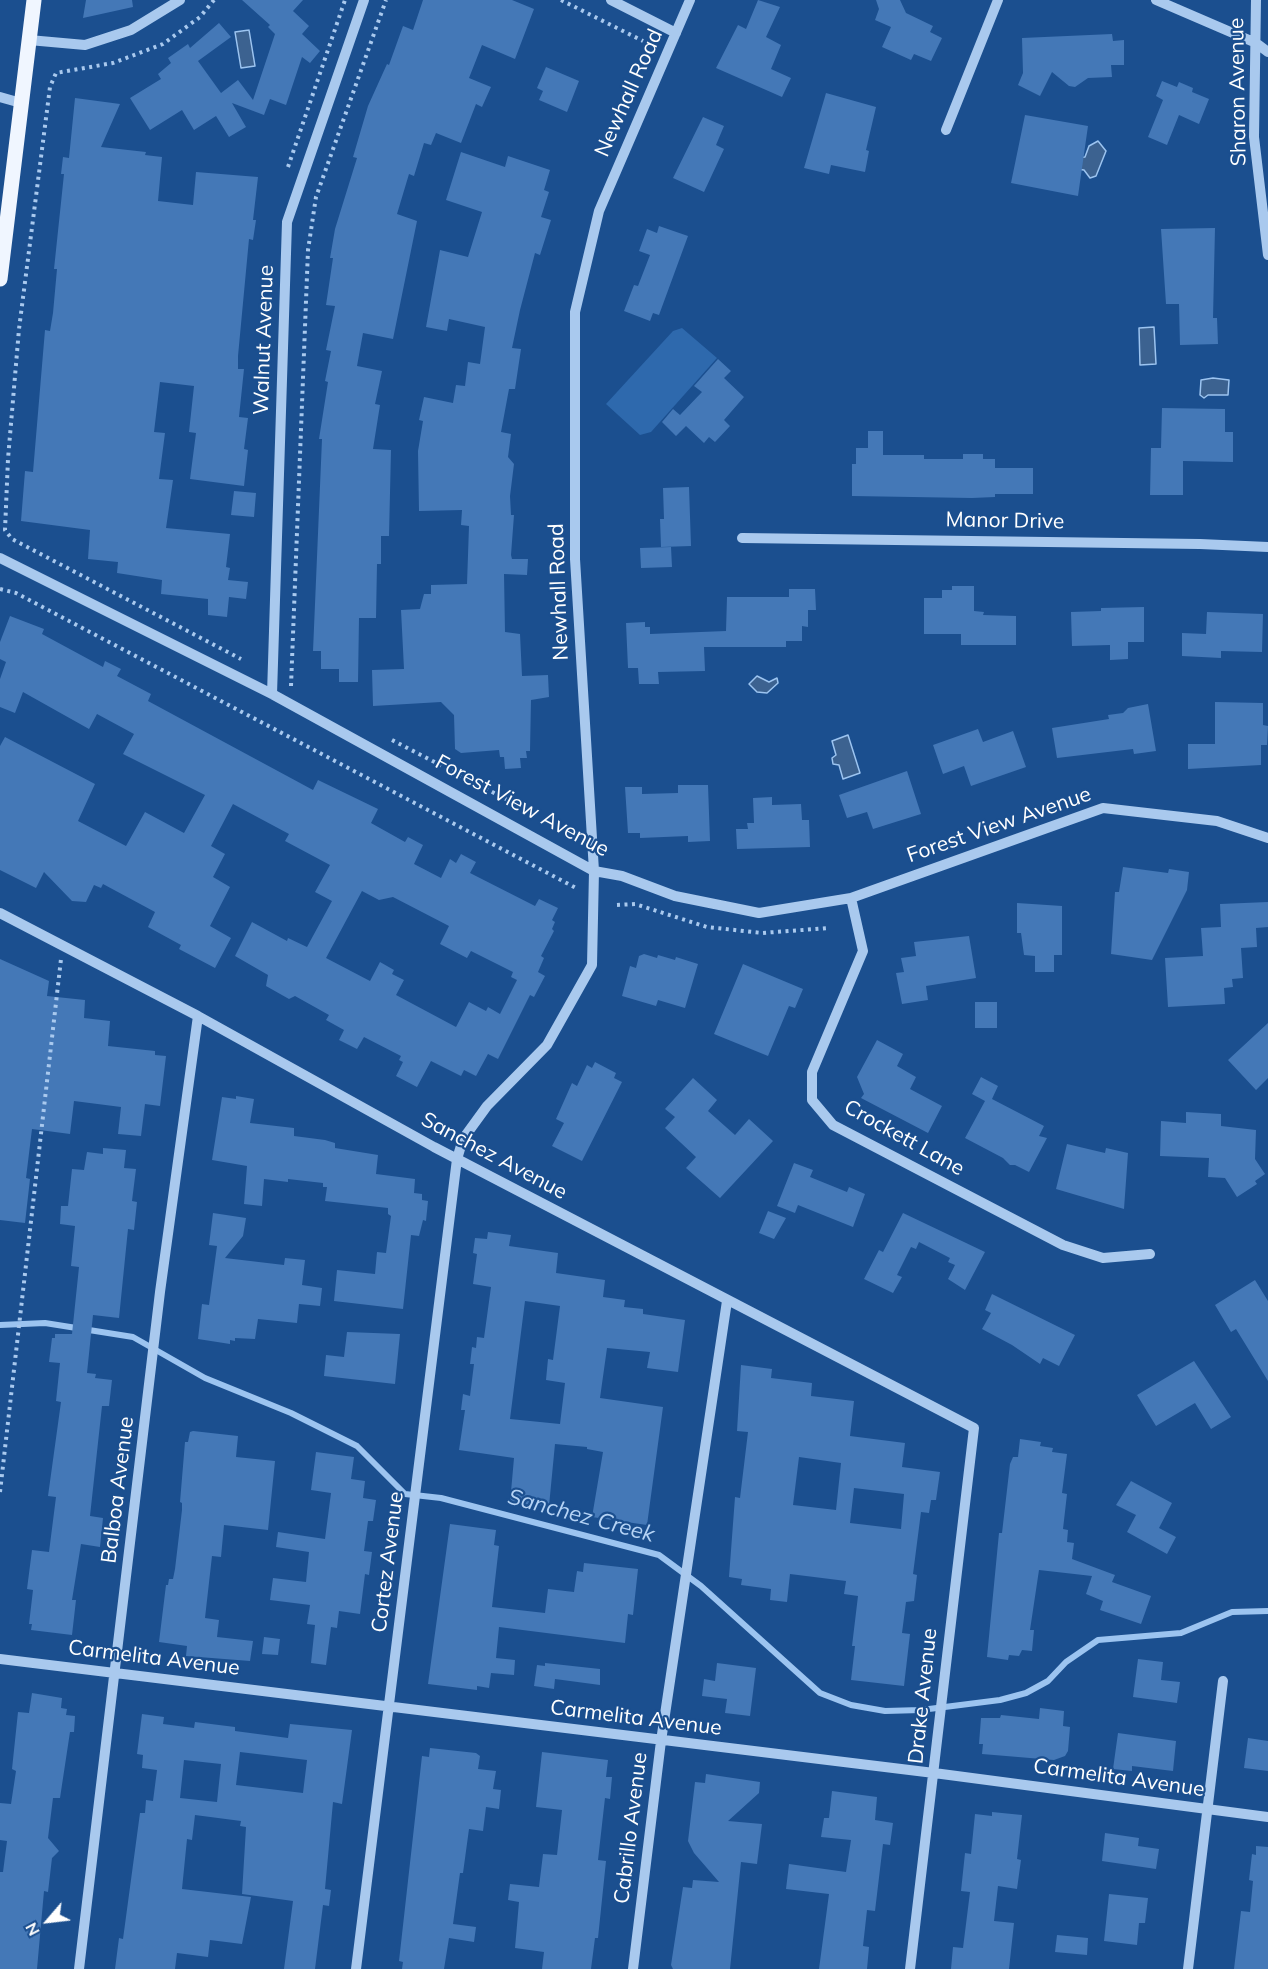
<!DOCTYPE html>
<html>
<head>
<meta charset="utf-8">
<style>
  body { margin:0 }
  #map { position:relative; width:1268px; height:1969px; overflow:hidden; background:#1b4f8f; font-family:Mulish,sans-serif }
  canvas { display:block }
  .north { position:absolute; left:18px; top:1891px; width:60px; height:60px; -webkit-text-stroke:4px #1b4f8f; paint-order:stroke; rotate:242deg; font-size:16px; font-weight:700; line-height:24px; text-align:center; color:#fff }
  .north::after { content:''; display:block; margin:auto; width:21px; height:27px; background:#fff; clip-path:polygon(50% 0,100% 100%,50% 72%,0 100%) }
</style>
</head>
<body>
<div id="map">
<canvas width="1268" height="1969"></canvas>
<div class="north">N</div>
</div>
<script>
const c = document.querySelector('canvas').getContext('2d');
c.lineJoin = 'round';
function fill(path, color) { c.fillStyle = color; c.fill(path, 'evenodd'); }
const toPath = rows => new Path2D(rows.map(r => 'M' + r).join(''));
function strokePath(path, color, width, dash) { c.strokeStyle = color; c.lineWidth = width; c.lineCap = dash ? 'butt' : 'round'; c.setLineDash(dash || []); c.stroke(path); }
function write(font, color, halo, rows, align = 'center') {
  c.font = font + ' Mulish,sans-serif'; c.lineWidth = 4.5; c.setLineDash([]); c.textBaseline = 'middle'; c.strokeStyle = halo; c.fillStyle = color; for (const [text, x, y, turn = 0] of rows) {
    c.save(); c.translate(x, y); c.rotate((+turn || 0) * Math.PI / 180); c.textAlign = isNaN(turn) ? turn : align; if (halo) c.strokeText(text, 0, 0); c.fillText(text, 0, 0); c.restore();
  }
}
fill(toPath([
  [682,328,717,358,651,432,640,435,606,404,673,331]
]), '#2e69ad');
const water = toPath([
  [249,30,255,66,241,68,235,32,249,30],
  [1098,141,1106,151,1096,176,1090,178,1084,170,1076,169,1077,158,1085,157,1089,146,1098,141],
  [1154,327,1156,364,1140,365,1139,328,1154,327],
  [1213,378,1229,380,1228,395,1208,395,1204,398,1200,395,1201,380,1213,378],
  [757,676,769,682,777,678,778,683,767,693,757,692,749,684,757,676],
  [848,735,860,773,843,779,839,765,833,764,832,758,836,755,832,741,848,735]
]);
fill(water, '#3c6290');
strokePath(water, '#9cc4f0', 1.5);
strokePath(toPath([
  [0,1325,45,1323,133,1337,205,1378,291,1413,357,1446,405,1494,441,1498,659,1555,701,1586,820,1693,851,1705,885,1711,921,1710,1000,1700,1026,1693,1048,1681,1066,1662,1098,1640,1181,1633,1232,1612,1268,1611]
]), '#9cc4f0', 6);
fill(toPath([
  [86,0,132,0,133,7,83,18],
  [242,0,303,0,293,11,309,26,302,34,320,51,310,63,302,57,286,105,270,99,264,115,232,103,246,127,229,137,216,116,194,130,182,110,150,130,130,98,161,79,158,74,171,63,168,58,188,44,190,48,219,23,231,37,198,61,221,93,238,80,253,100,275,34,268,27,270,25],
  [423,0,512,0,534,9,515,59,482,45,469,78,491,87,482,107,476,104,461,143,436,133,431,145,424,143,414,176,409,174,397,214,417,221,393,339,363,333,357,366,382,371,375,404,380,405,373,449,391,450,389,536,381,536,381,564,377,564,376,618,359,618,358,682,339,682,339,669,321,669,321,651,313,651,322,439,319,439,328,382,325,381,331,351,326,350,335,306,326,305,333,258,330,258,335,229,357,158,353,157,368,106,387,64,389,65,403,26,413,30],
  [758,0,780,7,766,37,781,45,771,69,791,78,782,97,716,68,738,25,746,29],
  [876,0,900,0,906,13,933,26,930,32,942,38,931,61,914,54,911,60,882,47,891,27,875,20,879,9],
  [1112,34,1113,41,1124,40,1124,65,1111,65,1112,77,1088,78,1075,87,1069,86,1052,72,1040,96,1018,85,1023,73,1022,38],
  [546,67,579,81,567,112,539,100,543,91,537,88],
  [1162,81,1177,87,1179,82,1193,88,1192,92,1209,99,1199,124,1179,115,1167,145,1148,137,1163,100,1156,96],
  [826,93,876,107,866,150,869,151,865,172,831,165,829,174,804,168],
  [75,98,120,104,101,147,146,152,145,155,162,157,158,201,193,205,196,172,258,177,253,220,256,220,253,240,249,239,238,356,238,369,244,369,239,417,248,418,244,449,248,450,244,486,190,479,196,433,189,432,194,386,160,382,154,432,165,433,159,479,173,480,166,528,230,534,226,567,230,568,228,580,248,582,246,599,229,597,227,617,208,615,208,599,161,594,162,580,117,573,118,562,88,559,90,530,21,521,25,471,33,472,45,330,50,331,53,313,57,269,54,269,64,174,61,174,63,157,69,158],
  [1025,115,1088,126,1078,196,1011,183],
  [703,117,724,126,716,145,724,149,704,192,673,178],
  [461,152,505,167,508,156,550,170,544,190,549,192,541,217,551,220,540,255,535,253,520,310,512,348,521,349,515,389,509,389,501,432,511,434,508,457,514,464,510,496,511,515,514,515,511,555,512,559,528,559,527,575,504,574,505,632,520,634,522,676,548,675,549,697,531,700,530,751,526,751,527,758,520,758,521,768,505,769,504,757,500,757,499,750,461,753,455,749,454,715,441,702,373,706,372,670,404,669,401,610,420,609,424,594,431,594,431,585,467,584,469,526,461,525,462,510,419,511,418,451,423,421,419,420,424,397,453,403,456,385,465,386,468,362,480,364,485,327,449,319,447,331,426,327,440,250,468,257,482,212,446,200],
  [659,226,688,236,659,315,653,313,650,321,624,311,634,285,638,286,650,255,639,251,647,229,657,233],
  [1215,228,1213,318,1217,318,1218,344,1180,345,1179,304,1166,304,1161,229],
  [718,359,731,371,724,378,744,397,724,420,730,426,715,442,709,437,704,443,686,426,676,436,662,422,673,409,680,415,702,392,694,386],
  [1162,408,1225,409,1225,432,1233,432,1233,462,1183,461,1183,495,1150,495,1151,448,1161,448],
  [868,431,883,431,883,455,924,455,924,459,963,459,963,454,983,454,983,459,995,459,995,468,1033,468,1033,494,995,494,995,497,972,498,852,496,852,464,856,464,856,448,868,448],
  [689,487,691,546,661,547,660,519,664,519,663,488],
  [234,491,256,493,254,517,231,515],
  [671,547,672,567,641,568,640,548],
  [952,586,974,586,974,611,984,612,983,615,1016,616,1016,645,961,645,961,634,924,634,924,598,942,598,942,590,952,590],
  [789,589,815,589,816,610,808,610,808,627,802,626,802,641,786,641,786,647,704,647,705,671,658,672,659,684,639,684,638,668,628,668,626,623,645,622,645,627,650,627,650,634,726,631,727,597,789,597],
  [1144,607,1144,642,1128,642,1128,659,1110,660,1110,645,1072,646,1071,612,1101,611,1101,608],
  [1207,612,1263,614,1262,652,1221,651,1221,658,1182,656,1182,633,1206,634],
  [10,616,44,629,42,634,103,667,105,661,121,669,117,676,151,694,148,701,313,790,318,780,378,809,371,823,405,842,408,837,423,845,414,864,441,878,450,859,456,863,461,854,476,862,470,873,535,906,539,899,558,908,552,920,555,922,552,929,554,931,541,956,544,958,538,972,545,976,534,997,530,995,498,1059,488,1054,476,1076,464,1070,461,1076,431,1061,417,1087,396,1076,403,1062,399,1060,401,1056,364,1037,357,1049,339,1040,344,1030,326,1020,329,1015,295,996,289,999,266,986,268,975,235,956,252,922,287,941,288,938,307,947,332,901,315,892,330,865,285,841,289,834,233,804,211,846,225,854,213,877,230,887,210,926,231,938,215,968,179,949,181,945,148,927,155,912,103,884,101,888,94,885,86,902,72,901,44,872,36,888,0,870,0,746,5,737,95,784,78,821,126,846,145,812,184,833,205,795,123,754,134,734,97,714,89,729,23,692,15,713,0,707,0,679,6,662,0,659,0,642],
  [362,891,379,900,393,897,449,926,440,944,467,958,471,951,513,972,511,977,517,980,500,1014,488,1007,486,1011,469,1002,456,1027,396,995,404,980,392,974,394,970,380,962,370,981,326,958],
  [1215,702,1263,703,1263,725,1268,726,1267,745,1261,745,1261,765,1188,769,1188,744,1215,744],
  [1148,704,1156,751,1134,754,1133,749,1057,758,1052,728,1109,719,1108,715,1123,713,1128,708],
  [978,729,983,742,1013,731,1026,767,971,786,964,766,943,774,933,745],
  [907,771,921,814,873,829,867,812,847,818,839,795],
  [678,785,708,785,710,841,688,842,688,836,640,838,640,833,628,833,625,787,642,787,642,794,678,793],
  [772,797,772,805,801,804,802,820,809,820,810,847,737,849,736,829,748,829,747,823,754,823,753,798],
  [1123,867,1168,873,1169,869,1189,872,1187,890,1152,960,1111,954,1115,892,1119,892],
  [1268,902,1268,927,1256,928,1257,947,1241,948,1243,978,1232,979,1233,987,1224,988,1225,1004,1168,1007,1165,958,1203,956,1201,928,1221,927,1220,904],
  [1017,903,1062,906,1062,955,1054,955,1054,972,1035,972,1035,956,1024,955,1021,933,1017,933],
  [969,936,976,978,926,986,928,1000,902,1004,896,973,904,972,901,958,916,956,914,942],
  [644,954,657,958,658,955,675,960,676,957,698,964,685,1008,658,1000,656,1006,622,996,630,966,636,968,639,956],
  [0,959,49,981,47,996,85,1000,84,1018,110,1021,108,1046,155,1051,155,1055,166,1056,160,1106,145,1104,141,1136,118,1134,121,1107,74,1101,70,1134,32,1129,26,1178,30,1179,25,1223,0,1220],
  [743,964,803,989,795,1008,789,1006,768,1056,714,1034],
  [975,1002,997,1002,997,1028,975,1028],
  [1268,1023,1268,1078,1256,1090,1228,1060],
  [877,1040,903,1054,897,1066,916,1077,910,1089,942,1106,928,1133,861,1098,864,1094,857,1077],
  [595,1062,616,1073,614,1078,622,1082,582,1161,552,1146,564,1123,556,1119,572,1083,577,1086,587,1065,592,1068],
  [981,1077,998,1086,992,1099,1044,1126,1039,1136,1047,1138,1029,1172,1015,1165,1010,1165,1003,1158,965,1138,985,1101,972,1094],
  [693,1078,717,1100,708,1111,735,1135,749,1119,773,1141,720,1198,686,1168,696,1157,665,1128,675,1117,665,1109],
  [236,1096,254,1099,250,1123,294,1128,294,1136,325,1140,335,1143,335,1148,378,1155,376,1174,415,1179,414,1193,422,1194,422,1200,428,1201,426,1221,423,1220,419,1236,411,1235,403,1309,334,1301,337,1270,375,1274,377,1252,386,1253,391,1216,388,1214,388,1208,325,1201,327,1187,323,1187,323,1183,288,1179,288,1182,264,1179,262,1206,244,1204,247,1166,212,1160,222,1097,236,1099],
  [1186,1112,1221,1114,1221,1126,1256,1130,1255,1159,1265,1174,1255,1181,1257,1184,1237,1197,1225,1178,1208,1177,1209,1158,1160,1156,1161,1121,1186,1123],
  [1067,1144,1105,1153,1106,1148,1128,1153,1124,1209,1056,1189],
  [103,1148,126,1150,124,1168,136,1169,132,1201,137,1202,134,1230,128,1229,119,1318,93,1315,87,1373,96,1374,95,1378,112,1380,109,1406,102,1406,90,1516,103,1518,100,1547,81,1544,72,1600,76,1600,72,1635,31,1630,32,1624,29,1624,33,1590,27,1589,32,1550,49,1552,56,1497,48,1496,61,1402,56,1401,60,1363,49,1362,52,1338,55,1338,55,1334,72,1334,79,1267,71,1266,75,1226,60,1224,61,1206,68,1206,72,1169,84,1170,87,1152,103,1154],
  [794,1163,813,1170,810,1177,847,1192,849,1187,865,1194,853,1227,798,1205,795,1213,777,1206],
  [768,1211,786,1218,774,1239,759,1233],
  [213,1213,246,1218,243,1236,225,1258,284,1265,285,1258,305,1260,302,1285,322,1288,320,1306,299,1304,297,1323,258,1319,255,1339,235,1338,235,1341,230,1340,230,1344,198,1339,202,1304,209,1305,217,1246,209,1245],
  [903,1213,985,1252,965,1290,948,1279,955,1265,948,1262,950,1258,919,1242,916,1249,911,1247,897,1275,902,1277,893,1293,864,1279,879,1250,883,1252],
  [488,1232,511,1235,509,1246,558,1253,556,1273,605,1280,603,1297,625,1300,624,1307,643,1309,643,1314,685,1320,678,1372,647,1368,650,1352,607,1348,600,1398,663,1407,647,1525,592,1517,603,1452,587,1449,587,1447,555,1444,549,1506,510,1503,514,1458,459,1450,465,1410,461,1410,463,1394,470,1396,474,1364,470,1364,472,1347,476,1348,477,1337,484,1338,491,1287,473,1284,477,1254,473,1253,475,1238,487,1239],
  [525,1301,560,1306,553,1360,548,1359,546,1380,565,1383,560,1424,510,1419],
  [1255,1280,1268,1301,1268,1381,1236,1329,1231,1332,1215,1305],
  [992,1294,1075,1335,1059,1366,1043,1358,1040,1364,1012,1345,982,1329,991,1313,985,1310],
  [347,1332,400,1334,395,1384,324,1376,326,1355,344,1357],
  [1194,1361,1231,1417,1211,1429,1195,1403,1156,1426,1137,1395],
  [741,1365,772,1369,771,1378,812,1383,811,1396,854,1401,850,1436,905,1443,902,1467,940,1472,936,1500,931,1500,929,1513,921,1512,913,1574,917,1575,914,1601,906,1602,902,1633,910,1634,904,1686,851,1680,855,1646,852,1646,858,1596,844,1594,846,1581,790,1574,787,1602,770,1600,771,1589,741,1585,742,1579,729,1577,735,1497,740,1498,748,1432,737,1431],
  [799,1457,841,1463,836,1510,793,1505],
  [854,1488,904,1494,901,1529,850,1523],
  [193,1431,238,1436,236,1457,275,1461,268,1530,224,1525,221,1557,212,1556,205,1618,219,1620,217,1637,253,1641,250,1661,186,1656,187,1646,159,1642,166,1585,168,1585,169,1579,173,1579,175,1569,182,1510,182,1503,180,1502,185,1442,188,1442,190,1432],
  [1020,1439,1041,1442,1040,1446,1053,1448,1052,1452,1067,1454,1062,1493,1067,1494,1063,1529,1068,1530,1067,1542,1074,1543,1072,1559,1115,1575,1112,1582,1151,1596,1141,1624,1100,1610,1103,1601,1086,1594,1092,1576,1039,1570,1030,1630,1034,1630,1032,1651,1022,1650,1019,1656,1009,1655,1008,1660,987,1657,999,1533,1002,1533,1010,1464,1013,1457,1018,1457],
  [316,1452,354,1457,351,1479,365,1481,363,1498,376,1500,373,1521,368,1521,364,1551,372,1552,369,1575,365,1574,360,1614,339,1611,337,1628,331,1627,326,1665,311,1663,315,1625,307,1624,310,1605,270,1600,273,1578,306,1582,309,1552,276,1547,278,1532,325,1539,331,1493,311,1490],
  [1131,1481,1172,1503,1159,1528,1176,1537,1167,1554,1127,1532,1136,1515,1116,1505],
  [450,1524,496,1530,494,1545,499,1546,492,1607,545,1613,548,1589,574,1592,577,1571,583,1572,584,1563,638,1569,633,1615,628,1614,625,1643,499,1627,496,1658,515,1660,514,1675,491,1673,489,1688,477,1686,477,1690,428,1684],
  [264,1637,280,1639,278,1655,262,1654],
  [1138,1659,1163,1662,1161,1680,1180,1682,1177,1703,1133,1697],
  [545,1663,600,1669,600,1685,555,1679,554,1689,534,1686,537,1665,545,1666],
  [717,1663,756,1668,750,1716,725,1713,727,1699,702,1696,704,1679,715,1681],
  [32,1693,62,1698,61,1708,67,1709,66,1715,75,1716,74,1732,70,1732,60,1798,53,1798,48,1838,59,1851,52,1858,48,1892,44,1891,37,1969,0,1969,0,1872,3,1872,7,1841,0,1840,0,1803,11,1804,16,1771,12,1769,18,1712,29,1713],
  [1040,1708,1064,1711,1063,1726,1070,1727,1068,1751,1065,1756,1054,1760,982,1754,983,1744,979,1744,981,1718,1000,1718,1001,1715,1039,1719],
  [142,1714,164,1717,163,1724,194,1728,195,1722,235,1727,235,1731,288,1738,290,1724,352,1730,342,1804,333,1802,325,1889,331,1890,329,1906,323,1905,315,1969,284,1969,293,1901,242,1894,246,1827,240,1826,241,1821,195,1815,192,1840,187,1839,182,1889,251,1897,242,1944,210,1940,208,1957,177,1953,175,1969,115,1969,119,1938,123,1939,140,1813,145,1813,146,1800,153,1801,157,1770,142,1768,143,1755,137,1754],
  [240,1752,307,1760,303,1793,236,1785],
  [184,1760,221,1764,217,1802,180,1798],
  [1118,1733,1176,1741,1173,1771,1132,1766,1132,1771,1113,1769],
  [1248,1738,1268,1741,1268,1771,1244,1768],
  [430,1748,476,1753,480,1756,478,1769,496,1771,493,1789,501,1790,499,1809,486,1807,483,1831,469,1829,463,1873,460,1873,453,1924,476,1927,474,1942,449,1938,444,1969,402,1969,403,1962,399,1961,422,1756,429,1757],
  [542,1752,608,1760,606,1777,612,1777,610,1799,605,1798,598,1860,606,1861,598,1938,595,1938,591,1969,542,1969,544,1952,515,1948,519,1902,508,1900,510,1884,539,1887,543,1854,557,1855,562,1810,536,1807],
  [706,1774,760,1782,759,1793,728,1821,762,1824,757,1864,741,1862,730,1969,673,1969,671,1965,683,1887,692,1888,693,1880,719,1882,694,1853,688,1841,695,1782,705,1783],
  [832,1791,877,1797,875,1820,893,1823,890,1845,883,1844,875,1911,867,1910,863,1946,869,1947,867,1969,819,1969,829,1894,786,1889,789,1864,846,1872,851,1840,821,1837,824,1818,829,1818],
  [992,1812,1022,1815,1017,1859,1021,1860,1017,1889,998,1886,994,1921,1014,1923,1009,1969,951,1969,953,1947,963,1948,970,1892,961,1891,965,1853,971,1854,975,1814,992,1816],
  [1105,1833,1139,1838,1138,1846,1159,1849,1156,1869,1102,1861],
  [1256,1846,1268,1847,1268,1969,1234,1969,1241,1911,1250,1912,1253,1881,1249,1880,1252,1854,1256,1855],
  [1109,1894,1148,1898,1145,1923,1139,1923,1137,1945,1104,1941],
  [1057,1935,1088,1938,1087,1955,1055,1952]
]), '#4478b7');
strokePath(toPath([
  [214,0,200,17,163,44,113,63,56,73,50,87,19,329,8,459,5,530,12,539,241,659],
  [561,0,643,41],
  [288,167,345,0],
  [0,589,16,593,576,888],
  [291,686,308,250,316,197,386,0],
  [392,740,527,810],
  [617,905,635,904,707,927,762,933,829,928],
  [0,1492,61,959]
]), '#a9c9ee', 4, [3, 4.5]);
strokePath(toPath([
  [611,0,676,33],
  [1156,0,1256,43,1268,52],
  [1256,0,1254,137,1268,255],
  [29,40,85,45,131,30,180,0],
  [0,97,21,103],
  [946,130,998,0],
  [742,538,1200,544,1268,547],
  [0,558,272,694,594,871,622,876,675,896,759,913,851,898,1103,808,1217,821,1268,838],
  [272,694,287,222,364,0],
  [851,898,863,951,812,1072,812,1100,833,1125,1063,1245,1103,1258,1150,1254],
  [0,913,198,1016,434,1147,974,1428,910,1969],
  [0,1659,934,1773,1268,1817],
  [79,1969,160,1292,198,1016],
  [356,1969,457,1159,463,1139,487,1106,547,1045,592,965,594,871,575,559,575,312,599,211,690,0],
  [633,1969,661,1741,727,1301],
  [1188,1969,1223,1681]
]), '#a9c9ee', 10);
strokePath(toPath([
  [0,279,34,0]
]), '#f0f6ff', 15);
write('21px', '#fff', '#1b4f8f', [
  ["Sharon Avenue",1238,92,-91],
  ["Newhall Road",629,93,-66],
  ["Walnut Avenue",264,340,-88],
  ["Manor Drive",1005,521,1],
  ["Newhall Road",559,592,-92],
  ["Forest View Avenue",522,806,28],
  ["Forest View Avenue",999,825,-19],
  ["Crockett Lane",904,1138,29],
  ["Sanchez Avenue",494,1156,28],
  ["Balboa Avenue",118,1490,-83],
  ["Cortez Avenue",388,1562,-83],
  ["Carmelita Avenue",154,1658,7],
  ["Drake Avenue",923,1696,-84],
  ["Carmelita Avenue",636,1718,7],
  ["Carmelita Avenue",1119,1778,8],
  ["Cabrillo Avenue",631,1828,-83]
]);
write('italic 22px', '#b5d3f5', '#1b4f8f', [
  ["Sanchez Creek",581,1516,15]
]);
</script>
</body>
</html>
